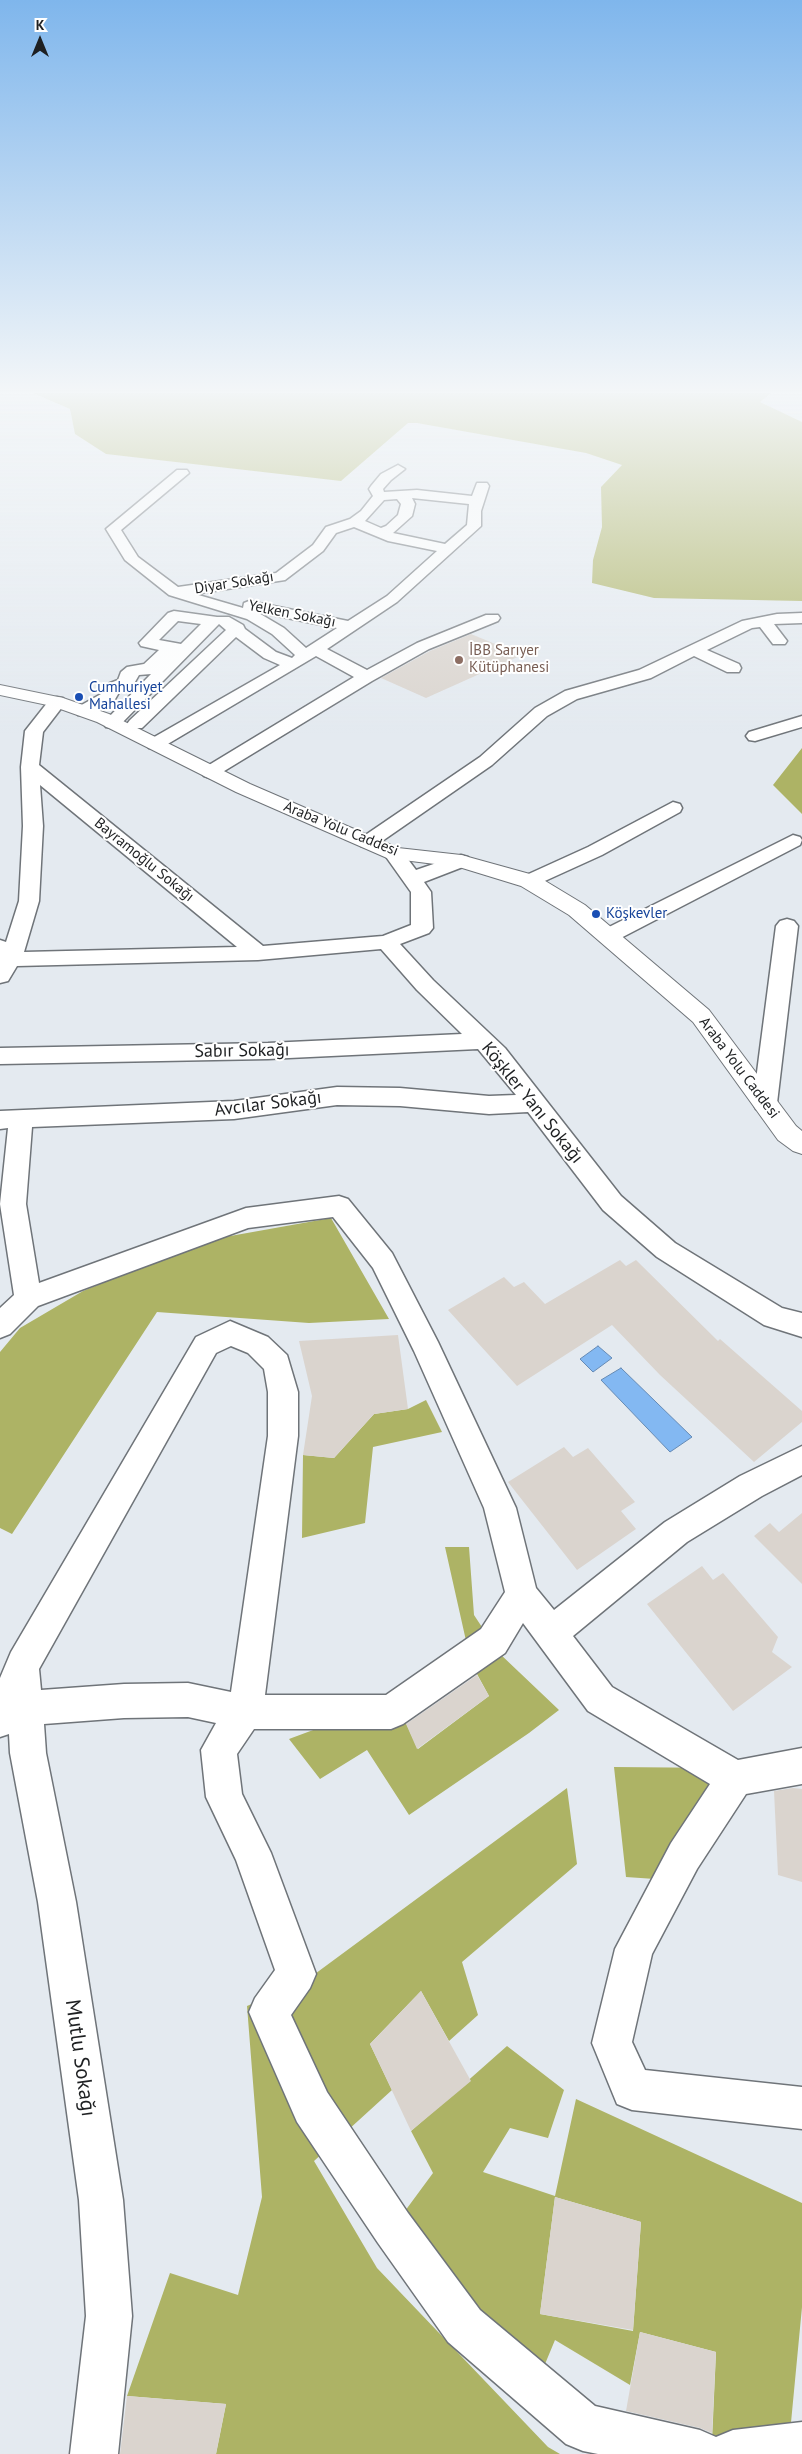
<!DOCTYPE html>
<html>
<head>
<meta charset="utf-8">
<style>
  body { margin:0 }
  #map { position:relative; width:802px; height:2454px; overflow:hidden; background:#e4eaf0; font-family:"PT Sans",sans-serif }
  canvas { display:block }
  .north { position:absolute; left:15px; top:15px; width:50px; height:50px; -webkit-text-stroke:4px #fff; paint-order:stroke; rotate:0deg; font-size:14px; font-weight:700; line-height:20px; text-align:center; color:#1e2022 }
  .north::after { content:''; display:block; margin:auto; width:18px; height:22px; background:#1e2022; clip-path:polygon(50% 0,100% 100%,50% 72%,0 100%) }
</style>
</head>
<body>
<div id="map">
<canvas width="802" height="2454"></canvas>
<div class="north">K</div>
</div>
<script>
const c = document.querySelector('canvas').getContext('2d');
c.lineJoin = 'round';
function fill(path, color) { c.fillStyle = color; c.fill(path, 'evenodd'); }
const toPath = rows => new Path2D(rows.map(r => 'M' + r).join(''));
function strokePath(path, color, width, dash) { c.strokeStyle = color; c.lineWidth = width; c.lineCap = dash ? 'butt' : 'round'; c.setLineDash(dash || []); c.stroke(path); }
function write(font, color, halo, rows, align = 'center') {
  c.font = font + ' "PT Sans",sans-serif'; c.lineWidth = 4; c.setLineDash([]); c.textBaseline = 'middle'; c.strokeStyle = halo; c.fillStyle = color; for (const [text, x, y, turn = 0] of rows) {
    c.save(); c.translate(x, y); c.rotate((+turn || 0) * Math.PI / 180); c.textAlign = isNaN(turn) ? turn : align; if (halo) c.strokeText(text, 0, 0); c.fillText(text, 0, 0); c.restore();
  }
}
fill(toPath([
  [33,393,771,393,760,402,802,422,802,601,654,598,592,583,593,560,602,527,601,487,622,465,586,453,417,423,408,423,341,481,106,454,75,434,70,409],
  [802,748,802,814,773,785],
  [331,1218,389,1319,309,1323,157,1312,12,1534,0,1528,0,1352,20,1328,83,1291,208,1240],
  [426,1400,442,1432,373,1447,365,1523,302,1538,303,1455,334,1458,374,1414,408,1409],
  [445,1547,469,1547,474,1615,499,1653,559,1710,529,1733,409,1815,367,1750,320,1779,289,1739,391,1701,399,1708,418,1749,489,1696,471,1663],
  [614,1767,725,1768,655,1879,626,1877],
  [567,1788,577,1864,462,1962,478,2015,449,2041,421,1991,370,2044,392,2090,314,2161,377,2268,548,2447,560,2454,216,2454,226,2404,127,2396,170,2273,238,2295,262,2197,247,2006,304,1982],
  [507,2046,564,2090,548,2138,510,2128,483,2172,555,2196,576,2099,802,2203,802,2307,788,2454,712,2442,716,2352,640,2332,630,2385,555,2340,540,2376,391,2230,433,2173,411,2131],
  [555,2197,641,2222,633,2331,540,2314]
]), '#adb365');
const water = toPath([
  [598,1346,612,1358,593,1372,580,1359,598,1346],
  [621,1368,692,1437,670,1452,601,1380,621,1368]
]);
fill(water, '#83b8f2');
strokePath(water, '#658ab4', 1);
fill(toPath([
  [471,634,522,655,426,698,381,678,430,651],
  [620,1260,626,1266,636,1260,718,1341,720,1339,802,1411,802,1422,754,1462,660,1375,612,1325,517,1386,448,1310,504,1277,514,1287,524,1282,545,1304],
  [398,1335,408,1409,374,1414,334,1458,303,1455,312,1396,299,1341],
  [564,1447,573,1457,588,1448,635,1502,621,1511,636,1529,577,1570,508,1482],
  [802,1513,802,1584,754,1536,770,1523,779,1532],
  [702,1566,713,1580,723,1573,778,1637,772,1652,792,1667,733,1711,647,1604],
  [477,1675,489,1696,417,1749,406,1724],
  [793,1788,802,1789,802,1882,778,1875,774,1791],
  [421,1991,471,2081,411,2131,370,2044],
  [555,2197,641,2222,633,2330,540,2314],
  [640,2332,716,2352,712,2433,700,2428,626,2411],
  [127,2396,226,2404,216,2454,120,2454]
]), '#dad4ce');
const minor = toPath([
  [398,465,405,469,391,480,383,489,384,492,417,490,472,496,477,483,487,483,489,486,481,511,481,526,397,602,327,649,367,670,417,643,486,615,498,615,500,618,498,621,429,649,372,681,216,776,210,778,204,776,201,772,204,768,354,677,316,656,161,748,149,748,146,744,149,740,280,665,264,658,236,637,142,728,130,728,127,724,130,720,226,630,219,624,118,727,112,728,106,727,103,723,151,674,139,675,132,687,121,689,114,701,90,715,78,715,75,711,78,707,101,694,105,685,118,680,121,672,127,667,144,664,159,650,141,646,139,643,168,613,174,611,217,617,229,617,243,625,245,629,276,652,292,658,295,655,272,634,247,619,169,595,125,560,106,529,177,470,187,470,189,473,121,530,138,557,178,587,276,573,313,545,326,527,350,519,361,511,373,496,369,489,371,486,381,474,398,465],
  [412,498,469,504,467,525,445,544,393,533,412,516,415,504,412,498],
  [397,499,401,504,398,515,386,526,381,528,365,521,384,500,397,499],
  [354,527,388,541,437,551,387,596,348,621,249,601,244,603,243,608,195,594,285,580,323,551,336,533,354,527],
  [257,612,337,628,306,648,284,628,257,612],
  [178,621,201,624,181,644,159,640,178,621],
  [802,613,802,623,774,624,787,641,785,644,773,644,760,627,752,628,707,650,739,664,741,668,739,672,727,672,694,656,651,678,577,699,547,716,492,765,375,846,368,848,361,846,358,842,361,838,480,757,535,708,565,691,639,670,742,621,777,614,802,613],
  [57,697,63,698,66,702,43,732,39,765,263,946,383,936,411,925,411,892,384,854,387,850,394,848,401,850,416,870,454,857,461,855,468,857,471,861,468,865,424,882,431,892,433,928,429,933,400,944,433,980,505,1048,621,1196,675,1243,782,1308,802,1313,802,1337,764,1325,657,1257,603,1210,528,1112,489,1114,400,1106,337,1105,234,1119,32,1127,26,1204,39,1283,246,1208,339,1196,348,1199,392,1253,438,1342,516,1508,536,1588,554,1610,665,1522,740,1476,802,1446,802,1475,762,1496,687,1542,573,1636,612,1687,738,1760,802,1748,802,1784,746,1794,697,1869,652,1954,632,2042,645,2070,802,2087,802,2129,632,2110,617,2104,592,2043,615,1949,671,1843,710,1784,588,1711,523,1623,505,1653,403,1724,391,1729,254,1729,237,1754,242,1794,271,1853,316,1974,310,1988,291,2015,327,2092,408,2213,480,2310,595,2406,700,2430,716,2437,733,2430,802,2422,802,2454,598,2454,583,2451,566,2444,448,2342,378,2243,297,2122,255,2026,249,2012,255,1998,275,1970,236,1860,206,1797,201,1750,216,1723,188,1717,124,1718,44,1724,46,1753,76,1902,123,2200,132,2316,118,2454,70,2454,86,2316,79,2200,38,1902,10,1753,9,1734,0,1737,0,1678,11,1652,196,1337,230,1321,268,1337,287,1355,298,1392,298,1436,265,1695,386,1695,481,1629,505,1592,484,1508,414,1351,373,1268,333,1217,248,1228,38,1306,10,1334,0,1338,0,1308,14,1295,0,1204,8,1128,0,1129,0,1111,234,1101,337,1087,400,1088,489,1096,516,1095,478,1049,268,1059,0,1064,0,1048,268,1043,462,1034,417,990,381,949,258,960,17,966,8,981,0,983,0,940,6,942,19,901,23,826,21,767,25,731,51,698,57,697],
  [40,785,237,947,24,952,39,901,43,826,40,785],
  [231,1346,248,1353,264,1369,268,1392,268,1436,231,1692,188,1683,124,1684,41,1690,39,1669,216,1353,231,1346],
  [802,716,802,727,755,741,749,740,746,736,749,732,802,716],
  [673,802,680,804,682,808,680,812,602,855,536,885,529,887,522,885,519,881,522,877,588,847,673,802],
  [793,835,800,837,802,840,800,845,615,941,608,943,601,941,597,936,601,931,793,835],
  [787,919,794,921,798,926,777,1103,774,1109,765,1112,756,1109,753,1103,776,926,780,921,787,919]
]);
const tertiary = toPath([
  [0,685,63,698,109,714,250,784,398,848,461,855,537,876,585,905,709,1010,796,1126,802,1131,802,1154,793,1151,778,1140,693,1022,569,915,521,886,459,867,387,858,236,792,97,722,52,706,0,695,0,685]
]);
strokePath(minor, '#6f7479', 3);
strokePath(tertiary, '#6f7479', 2);
fill(minor, '#fff');
fill(tertiary, '#fff');
const sky = c.createLinearGradient(0, 0, 0, 736);
sky.addColorStop(0, '#7fb6ec');
sky.addColorStop(0.53, '#f3f6f8');
sky.addColorStop(1, '#f3f6f800');
c.fillStyle = sky;
c.fillRect(0, 0, 802, 736);
for (const [x, y, r, color] of [
  [459,660,5,"#8d6e63"],
  [79,697,5,"#1a4fb4"],
  [596,914,5,"#1a4fb4"]
]) { const dot = new Path2D(); dot.arc(x, y, r, 0, 2 * Math.PI); c.fillStyle = color; c.fill(dot); strokePath(dot, '#fff', 2); }
write('15px', '#1e2022', '#fff', [
  ["Diyar Sokağı",234,583,-9],
  ["Yelken Sokağı",292,614,11],
  ["Araba Yolu Caddesi",341,829,22],
  ["Bayramoğlu Sokağı",144,860,39],
  ["Araba Yolu Caddesi",739,1068,53]
]);
write('15px', '#785e54', '#fff', [
  ["İBB Sarıyer",469,651],
  ["Kütüphanesi",469,668]
], 'left');
write('15px', '#164399', '#fff', [
  ["Cumhuriyet",89,688],
  ["Mahallesi",89,705],
  ["Köşkevler",606,914]
], 'left');
write('18px', '#1e2022', '#fff', [
  ["Sabır Sokağı",242,1051,-1],
  ["Köşkler Yanı Sokağı",532,1103,51],
  ["Avcılar Sokağı",268,1104,-7]
]);
write('21px', '#1e2022', '#fff', [
  ["Mutlu Sokağı",80,2058,82]
]);
</script>
</body>
</html>
